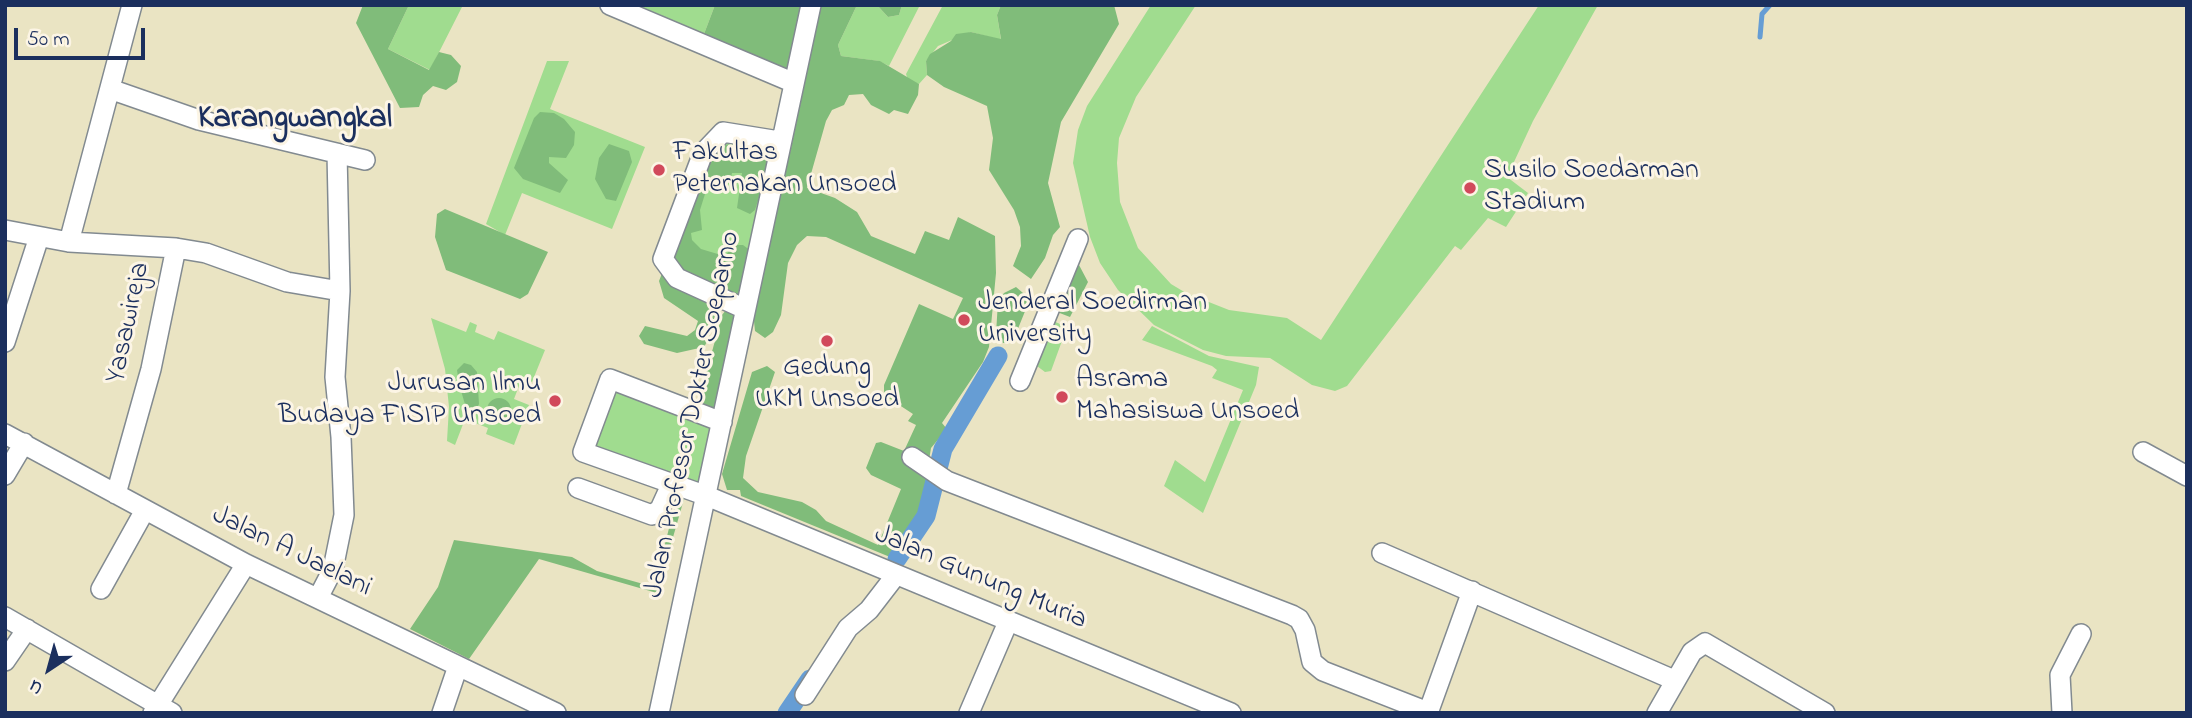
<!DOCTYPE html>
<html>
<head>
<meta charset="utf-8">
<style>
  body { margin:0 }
  #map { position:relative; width:2192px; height:718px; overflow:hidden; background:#eae4c3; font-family:"Indie Flower",sans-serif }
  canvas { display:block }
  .frame { position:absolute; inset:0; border:7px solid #1b2f5e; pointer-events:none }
  .north { position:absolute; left:14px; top:634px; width:70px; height:70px; -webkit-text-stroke:5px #fcf5e5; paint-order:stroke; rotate:216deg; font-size:19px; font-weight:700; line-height:28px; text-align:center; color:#1b2f5e }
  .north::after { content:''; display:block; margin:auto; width:24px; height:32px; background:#1b2f5e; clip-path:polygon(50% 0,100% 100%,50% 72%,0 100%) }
  .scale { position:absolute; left:14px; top:28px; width:131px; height:32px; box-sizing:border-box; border:4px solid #1b2f5e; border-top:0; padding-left:9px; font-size:21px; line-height:24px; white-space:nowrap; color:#1b2f5e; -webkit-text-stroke:5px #fcf5e5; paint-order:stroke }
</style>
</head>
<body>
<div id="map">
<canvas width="2192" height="718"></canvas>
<div class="frame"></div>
<div class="north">U</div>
<div class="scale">50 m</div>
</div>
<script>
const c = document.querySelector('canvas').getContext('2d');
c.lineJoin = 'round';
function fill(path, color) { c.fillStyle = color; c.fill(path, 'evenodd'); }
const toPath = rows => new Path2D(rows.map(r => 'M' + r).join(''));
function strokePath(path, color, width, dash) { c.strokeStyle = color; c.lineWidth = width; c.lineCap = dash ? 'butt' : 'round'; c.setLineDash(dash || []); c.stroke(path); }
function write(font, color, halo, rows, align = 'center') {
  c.font = font + ' "Indie Flower",sans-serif'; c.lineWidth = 6; c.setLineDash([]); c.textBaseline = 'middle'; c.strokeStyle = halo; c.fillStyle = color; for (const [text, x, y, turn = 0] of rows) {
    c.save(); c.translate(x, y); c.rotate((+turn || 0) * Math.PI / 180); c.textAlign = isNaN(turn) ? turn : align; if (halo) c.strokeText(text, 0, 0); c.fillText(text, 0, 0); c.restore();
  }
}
fill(toPath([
  [409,5,463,5,430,70,388,49],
  [633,5,715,5,704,34],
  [857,5,877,5,888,17,899,15,902,5,920,5,889,66,879,61,841,56,838,45],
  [943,5,1001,5,997,15,1001,40,971,32,938,46,926,61,927,75,919,84,908,80,906,74],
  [1151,5,1196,5,1136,97,1119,138,1117,163,1120,202,1138,248,1171,284,1186,293,1229,310,1287,318,1321,340,1539,5,1598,5,1533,121,1507,177,1528,193,1506,227,1488,218,1461,250,1455,246,1347,386,1335,391,1312,385,1270,358,1226,356,1203,350,1154,325,1118,290,1100,263,1090,237,1073,163,1078,130,1087,106],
  [547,61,569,61,550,109,645,147,612,229,522,193,505,235,486,224],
  [723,132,779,141,745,309,677,278,703,153],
  [431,318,466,332,470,322,477,325,475,332,494,340,498,331,545,350,532,382,522,378,514,399,529,405,514,445,486,434,488,428,465,419,455,445,447,441,449,407,445,369],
  [1051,320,1067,327,1051,371,1045,372,1033,363],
  [1152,326,1209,356,1259,367,1256,385,1203,513,1164,486,1175,460,1205,482,1243,390,1212,378,1217,370,1212,366,1142,340],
  [610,381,722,422,707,496,583,451]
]), '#a0dc8f');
fill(toPath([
  [363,5,409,5,388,49,429,70,439,52,451,55,461,66,457,82,446,90,433,86,423,95,419,107,400,108,356,23],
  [715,5,804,5,787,70,704,34],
  [821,5,857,5,838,45,841,56,880,61,919,84,918,95,908,114,894,110,889,114,871,105,863,94,849,95,844,105,832,110,826,121,807,188,835,198,857,212,871,236,915,254,925,231,949,240,958,217,995,236,996,273,989,347,983,362,942,423,947,429,931,448,923,499,914,522,890,557,741,496,740,490,727,490,722,474,752,372,767,366,775,372,746,456,743,478,758,492,802,502,816,510,826,521,878,545,901,489,871,475,866,468,876,443,881,442,904,451,916,425,908,421,913,414,884,395,884,385,919,304,953,319,963,298,826,237,807,236,797,245,788,263,781,315,773,332,765,338,755,331,752,302,791,148],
  [877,5,902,5,899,15,888,17],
  [1001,5,1114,5,1119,24,1061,122,1048,183,1060,227,1053,235,1045,258,1031,279,1013,266,1021,246,1020,227,1014,210,989,170,993,138,987,106,944,87,927,75,926,61,930,54,951,41,956,34,971,32,1001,39,997,15],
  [540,112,554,113,564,119,575,132,574,145,566,158,549,157,549,163,568,180,560,193,523,179,514,168,534,118],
  [732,143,762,147,768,155,768,169,755,210,750,214,737,208,742,173,732,173,730,182,723,184,718,178,710,178,700,210,702,230,691,233,692,240,701,249,721,255,727,254,732,245,743,245,751,251,740,296,718,306,708,340,704,347,677,353,644,344,639,336,645,326,687,336,695,330,698,321,664,298,659,281,704,167,720,147],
  [609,144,629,151,632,162,616,201,606,199,595,179,599,158],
  [445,209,548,252,528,294,520,299,446,270,435,237,437,214],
  [1079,265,1088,282,1070,317,1057,312,1070,266],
  [1016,287,1030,299,1015,336,1009,343,1003,343,996,334,998,301,1004,293],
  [726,310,733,313,736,320,719,406,709,409,700,402,700,383,707,370,722,315],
  [464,363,471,365,477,372,479,404,475,412,467,411,459,384,457,370],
  '487 410a12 12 0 1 1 24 0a12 12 0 1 1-24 0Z',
  [678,493,684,499,657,593,539,559,469,659,410,629,438,587,454,540,572,557,597,571,654,587]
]), '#80bc7a');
strokePath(toPath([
  [1760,37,1762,14,1770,5]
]), '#669dd4', 5);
strokePath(toPath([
  [897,559,926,516,943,449,998,356],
  [787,713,810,679]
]), '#669dd4', 19);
const minor = toPath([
  [610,5,792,82],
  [110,89,199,120,365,160],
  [337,153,340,291],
  [5,230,69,242,176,248,151,369,116,494],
  [69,242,132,5],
  [176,248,206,253,287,282,340,291,335,377,341,437,344,515,333,569,318,598],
  [745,309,677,278,663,259,703,153,723,132,779,141],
  [5,342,39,237],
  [1020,381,1078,239],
  [722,422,610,379,583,452,707,496,1231,713],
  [5,434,246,564,556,713],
  [2143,452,2187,476],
  [912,457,947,481,1292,615,1299,619,1305,630,1312,662,1323,671,1428,712],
  [5,475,24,443],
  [578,488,652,515,660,509,671,485],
  [1382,553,1674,680],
  [101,589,145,510],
  [5,617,172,713],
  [5,661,27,629],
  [805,695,848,628,869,610,896,575],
  [153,713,246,564],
  [442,713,458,666],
  [659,713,811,5],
  [969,713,1008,622],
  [1428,713,1472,591],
  [1657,713,1692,652,1705,643,1825,713],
  [2062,713,2060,675,2081,634]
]);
strokePath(minor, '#828a90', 22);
strokePath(minor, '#fff', 19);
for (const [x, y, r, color] of [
  [659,170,7,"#d1495b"],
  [1470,188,7,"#d1495b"],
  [964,320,7,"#d1495b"],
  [827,341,7,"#d1495b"],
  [1062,397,7,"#d1495b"],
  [555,401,7,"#d1495b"]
]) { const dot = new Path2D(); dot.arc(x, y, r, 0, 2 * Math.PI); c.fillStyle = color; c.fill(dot); strokePath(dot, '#fcf5e5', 2.5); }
write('28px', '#1b2f5e', '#fcf5e5', [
  ["Fakultas",673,154],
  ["Peternakan Unsoed",673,186],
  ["Susilo Soedarman",1484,172],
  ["Stadium",1484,204],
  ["Jenderal Soedirman",978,304],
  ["University",978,336],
  ["Gedung",827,369,"center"],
  ["UKM Unsoed",827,401,"center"],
  ["Asrama",1076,381],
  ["Mahasiswa Unsoed",1076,413],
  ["Jurusan Ilmu",541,385,"right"],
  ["Budaya FISIP Unsoed",541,417,"right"]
], 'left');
write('28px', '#1b2f5e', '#fcf5e5', [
  ["Yasawireja",130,323,-78],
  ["Jalan Profesor Dokter Soeparno",694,415,-78],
  ["Jalan A Jaelani",291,553,26],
  ["Jalan Gunung Muria",980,579,23]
]);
write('bold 32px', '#1b2f5e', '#fcf5e5', [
  ["Karangwangkal",295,121]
]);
</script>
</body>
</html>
